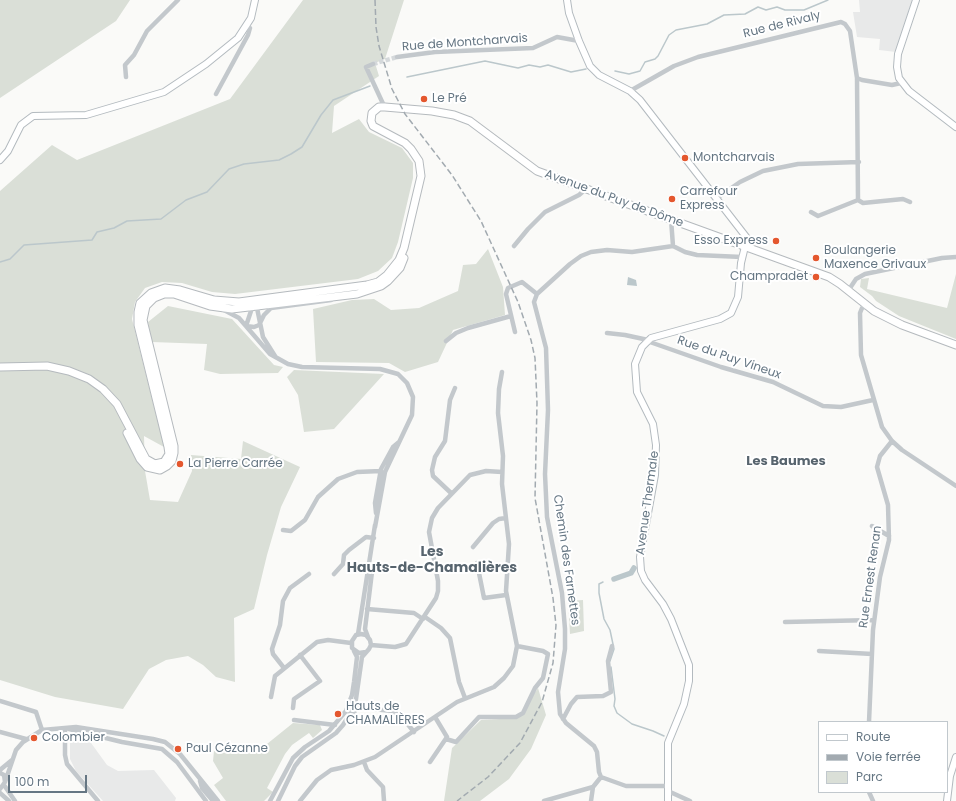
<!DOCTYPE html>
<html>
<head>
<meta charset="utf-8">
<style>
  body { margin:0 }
  #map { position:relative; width:956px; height:801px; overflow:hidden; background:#fafaf8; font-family:Poppins,sans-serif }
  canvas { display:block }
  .legend { position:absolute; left:818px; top:721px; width:130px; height:72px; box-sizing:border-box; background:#fff; border:1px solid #c1c8cd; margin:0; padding:5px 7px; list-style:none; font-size:12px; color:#657683 }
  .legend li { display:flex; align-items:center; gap:8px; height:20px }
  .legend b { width:20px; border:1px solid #c1c8cd }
  .scale { position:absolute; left:8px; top:775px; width:79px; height:18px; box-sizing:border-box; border:2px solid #657683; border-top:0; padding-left:5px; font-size:12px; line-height:14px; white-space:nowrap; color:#657683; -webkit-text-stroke:3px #fff; paint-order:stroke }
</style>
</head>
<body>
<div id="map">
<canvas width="956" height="801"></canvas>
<ul class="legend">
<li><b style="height:5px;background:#fff"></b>Route</li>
<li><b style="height:5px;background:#a2aab0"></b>Voie ferrée</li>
<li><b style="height:11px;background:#dadfd7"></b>Parc</li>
</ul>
<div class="scale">100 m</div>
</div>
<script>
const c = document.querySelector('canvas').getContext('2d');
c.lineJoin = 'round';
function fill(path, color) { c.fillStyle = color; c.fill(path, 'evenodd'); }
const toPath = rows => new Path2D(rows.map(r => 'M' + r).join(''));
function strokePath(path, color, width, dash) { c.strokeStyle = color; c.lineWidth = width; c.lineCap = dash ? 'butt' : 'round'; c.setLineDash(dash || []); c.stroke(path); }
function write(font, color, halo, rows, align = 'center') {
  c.font = font + ' Poppins,sans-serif'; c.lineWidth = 4; c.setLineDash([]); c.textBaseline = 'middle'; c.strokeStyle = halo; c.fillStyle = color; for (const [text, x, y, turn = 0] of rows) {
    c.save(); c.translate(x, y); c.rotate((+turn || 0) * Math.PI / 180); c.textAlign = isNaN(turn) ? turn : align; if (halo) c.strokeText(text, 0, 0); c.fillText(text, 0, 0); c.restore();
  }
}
fill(toPath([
  [859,0,912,0,896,52,879,50,880,39,857,37,853,12,860,12],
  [78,734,86,736,107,765,118,771,154,770,176,798,175,801,103,801,76,771,70,759,70,738]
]), '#e8e9e9');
fill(toPath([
  [0,0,130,0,116,21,0,98],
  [303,0,404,0,385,59,375,63,379,76,334,106,332,133,359,119,369,132,402,148,413,163,413,178,398,242,392,258,378,271,358,279,235,294,212,292,182,283,162,282,145,288,135,302,132,319,164,447,144,436,145,471,150,500,178,502,192,471,191,455,241,459,243,441,300,467,281,507,267,555,254,609,234,618,235,682,216,677,203,665,188,656,166,660,149,669,123,709,55,697,0,680,0,191,52,145,77,160,230,99],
  [488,249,503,287,505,315,453,330,438,362,405,372,389,363,316,362,313,309,352,300,374,299,391,310,419,308,458,291,463,265,476,264],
  [956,274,956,339,899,316,876,301,872,296,860,287,861,279,869,278,867,289,947,308],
  [168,306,232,319,274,365,283,367,278,373,220,374,204,370,207,344,152,342,148,322],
  [294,370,384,374,334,429,304,432,298,395,287,377],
  [583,600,584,631,570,634,568,601],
  [538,688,546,715,531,749,509,779,480,801,444,801,452,748,481,720,518,718],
  [293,723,320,725,322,730,313,738,309,733,292,745,285,754,267,788,273,792,264,801,226,801,214,785,223,778,213,761,214,751,262,748]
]), '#dadfd7');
fill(toPath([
  [628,277,636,280,637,286,627,285]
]), '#bbc7cb');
strokePath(toPath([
  [615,71,629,74,640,71,645,62,655,59,658,56,669,35,676,30,707,24,724,15,745,14,758,7,766,10,777,7,785,10,804,10,828,0],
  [407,77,485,61,518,68,529,65,540,67,548,65,571,72,586,69],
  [0,262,10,259,24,245,92,240,97,232,114,228,127,221,161,219,186,200,207,192,229,169,244,164,279,160,291,154,302,147,321,115,333,100,370,86],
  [603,582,599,584,599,593,604,619,610,630,614,649,610,661],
  [611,667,615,699,614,706,617,713,632,724,653,731,664,736]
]), '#bbc7cb', 1.5);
strokePath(toPath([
  [614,579,631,573,634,568]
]), '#bbc7cb', 5.5);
strokePath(toPath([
  [373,64,397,57]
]), '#d5d9db', 4.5, [4.5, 2]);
const secondary = toPath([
  [567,0,569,13,579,41,590,66,599,75,630,91,640,100,747,238,741,263,738,297,731,313,720,319,651,338,642,347,635,364,637,392,653,424,656,445,655,475,640,557,641,571,645,580,663,604,671,619,689,665,689,681,684,704,668,743,668,801],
  [916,0,898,54,897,67,899,78,909,91,956,127],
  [0,160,8,151,21,125,33,116,86,115,164,92,206,64,238,38,251,18,255,0],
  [947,801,950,776,956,757]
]);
const primary = toPath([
  [0,367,47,366,69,371,89,379,103,389,117,404,146,459,155,464,164,462,169,454,168,447,138,325,138,312,140,303,151,293,165,288,180,290,214,300,239,302,367,285,378,282,387,275,399,260,404,248,421,176,419,161,411,149,405,143,373,126,371,121,372,113,379,107,385,107,432,111,454,115,470,121,537,171,829,277,840,284,874,311,902,325,956,345],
  [127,433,140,459,147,467,160,470,167,466,172,461,174,453,174,446,143,320,146,306,154,298,164,294,174,294,210,306,232,309,357,294,381,286,388,281,400,268,404,258]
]);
strokePath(secondary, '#b3babf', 8);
strokePath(primary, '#b5babe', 9);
strokePath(toPath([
  [397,57,435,52,533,48,557,37,579,41],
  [373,64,366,67,385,108],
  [126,77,125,65,134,55,147,31,178,0],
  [857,78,858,200],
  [630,91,674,66,698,57,841,22,845,24,850,31,857,78,862,80,892,85,901,83],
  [216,94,248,35,250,28,247,26],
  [717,198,740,182,763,171,798,164,859,162],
  [858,200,863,203,903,199,910,202],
  [811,212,818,216,858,200],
  [671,219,673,246],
  [514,246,528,229,545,212,579,195,586,189],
  [848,291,856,279,865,274,942,258,956,257],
  [253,305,246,326,254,327,259,325,264,315,271,308,331,300],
  [254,306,257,308,263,337,275,356],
  [867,306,862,308,860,313,861,355,882,427,892,441,902,450,956,486],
  [224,310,239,318,270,354,288,364,302,367,380,369,398,374,407,383,413,397,412,415,385,472,375,527],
  [515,332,506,294,508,288,522,282,537,294],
  [607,333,625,335,648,340],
  [446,341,456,333,468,328,511,316],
  [647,341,721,367,773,382,823,406,841,407,873,400],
  [451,493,433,476,432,470,435,457,445,441,450,400,455,388],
  [376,513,375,503,381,469,393,447,399,442],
  [872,526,889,536],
  [283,530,291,531,305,520,318,497,338,479,357,472,381,471],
  [473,547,493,523,499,519,506,518],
  [477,563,484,598,506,595],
  [334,574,343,564,344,555,349,550,366,537,374,538],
  [367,609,414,613,423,619],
  [425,617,441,628,450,638,459,682,465,698],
  [785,622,874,620],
  [358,634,375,525],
  [368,637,365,629,372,572],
  [371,645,395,647,406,644,436,598,438,591,438,581,429,532,432,518,438,508,470,475,486,471,502,472],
  [819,651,872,654],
  [284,668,273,654,272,649,280,625,283,601,290,588,309,574],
  [271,697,275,676,317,642,328,640,351,643],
  [0,701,36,712,42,730],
  [293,708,294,699,320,681,300,655],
  [353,714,356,709,364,708,392,711,402,717,414,732],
  [563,719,571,704,577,697,603,696,611,692,608,661,612,646],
  [294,720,335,725],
  [869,722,873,630,880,577,889,540,888,505,877,467,880,456,892,441],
  [65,728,65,755,67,764,98,801],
  [69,729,122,742,162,749,177,762,206,801],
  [0,732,26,739],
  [446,739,456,742,479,717,516,717,523,713,535,688,543,678,548,654,543,651,517,646],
  [364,762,367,770,383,787,384,801],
  [430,762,447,737,435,717],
  [0,770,12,760],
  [0,773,4,775,5,782,0,789],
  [200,781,202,788,213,801],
  [5,782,16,750,23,742,42,730,76,727,153,739,165,742,180,754,218,801],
  [4,785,15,801],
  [668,786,626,786,601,777,599,772,597,752,594,746,566,723,560,714,558,692,565,649,565,629,562,593,547,517,545,474,548,410,546,348,534,302,537,294,570,264,581,256,591,252,607,250,632,252,673,246,685,252,697,255,742,257],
  [668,791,690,801],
  [869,792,873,801],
  [0,793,9,801],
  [270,801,293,758,305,747,329,731,346,711,352,695,354,682,357,657,354,651],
  [278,801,295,766,302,757,336,733,343,725,353,709,356,699,362,657,369,649,371,645,370,640,366,635,361,634,356,635,352,641,352,648,359,653,366,652],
  [300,801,317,780,331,770,354,765,375,757,457,702,494,687,504,678,513,666,517,646,506,591,509,544,502,484,503,456,498,413,499,389,502,372],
  [544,801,593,787],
  [591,801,593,787,601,777]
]), '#c3c8cc', 4.5);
strokePath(secondary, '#fff', 6);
strokePath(primary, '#fff', 7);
strokePath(toPath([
  [375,0,376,27,379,46,392,89,405,114,452,175,481,221,518,302,531,340,535,358,537,403,535,498,553,598,556,625,553,663,542,702,520,743,488,777,457,801]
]), '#a2aab0', 1.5, [6, 3]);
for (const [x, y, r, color] of [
  [424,99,4,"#e4572e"],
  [685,158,4,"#e4572e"],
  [672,199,4,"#e4572e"],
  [776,241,4,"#e4572e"],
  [816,258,4,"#e4572e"],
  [816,277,4,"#e4572e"],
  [180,464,4,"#e4572e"],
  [338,714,4,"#e4572e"],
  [34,738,4,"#e4572e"],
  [178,749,4,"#e4572e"]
]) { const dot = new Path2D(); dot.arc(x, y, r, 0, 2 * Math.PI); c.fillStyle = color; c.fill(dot); strokePath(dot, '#fff', 1.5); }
write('12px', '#657683', '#fff', [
  ["Rue de Rivaly",782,25,-14],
  ["Rue de Montcharvais",465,43,-4],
  ["Avenue du Puy de Dôme",614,199,20],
  ["Rue du Puy Vineux",729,358,19],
  ["Avenue Thermale",648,503,-82],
  ["Chemin des Farnettes",566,560,82],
  ["Rue Ernest Renan",871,577,-82]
]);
write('12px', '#657683', '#fff', [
  ["Le Pré",432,99],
  ["Montcharvais",693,158],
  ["Carrefour",680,192],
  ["Express",680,206],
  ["Esso Express",768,241,"right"],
  ["Boulangerie",824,251],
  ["Maxence Grivaux",824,265],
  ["Champradet",808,277,"right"],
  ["La Pierre Carrée",188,464],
  ["Hauts de",346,707],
  ["CHAMALIÈRES",346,721],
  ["Colombier",42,738],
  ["Paul Cézanne",186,749]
], 'left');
write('bold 13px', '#57646e', '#fff', [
  ["Les Baumes",786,462]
]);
write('bold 14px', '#57646e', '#fff', [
  ["Les",432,552],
  ["Hauts-de-Chamalières",432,568]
]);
</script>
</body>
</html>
